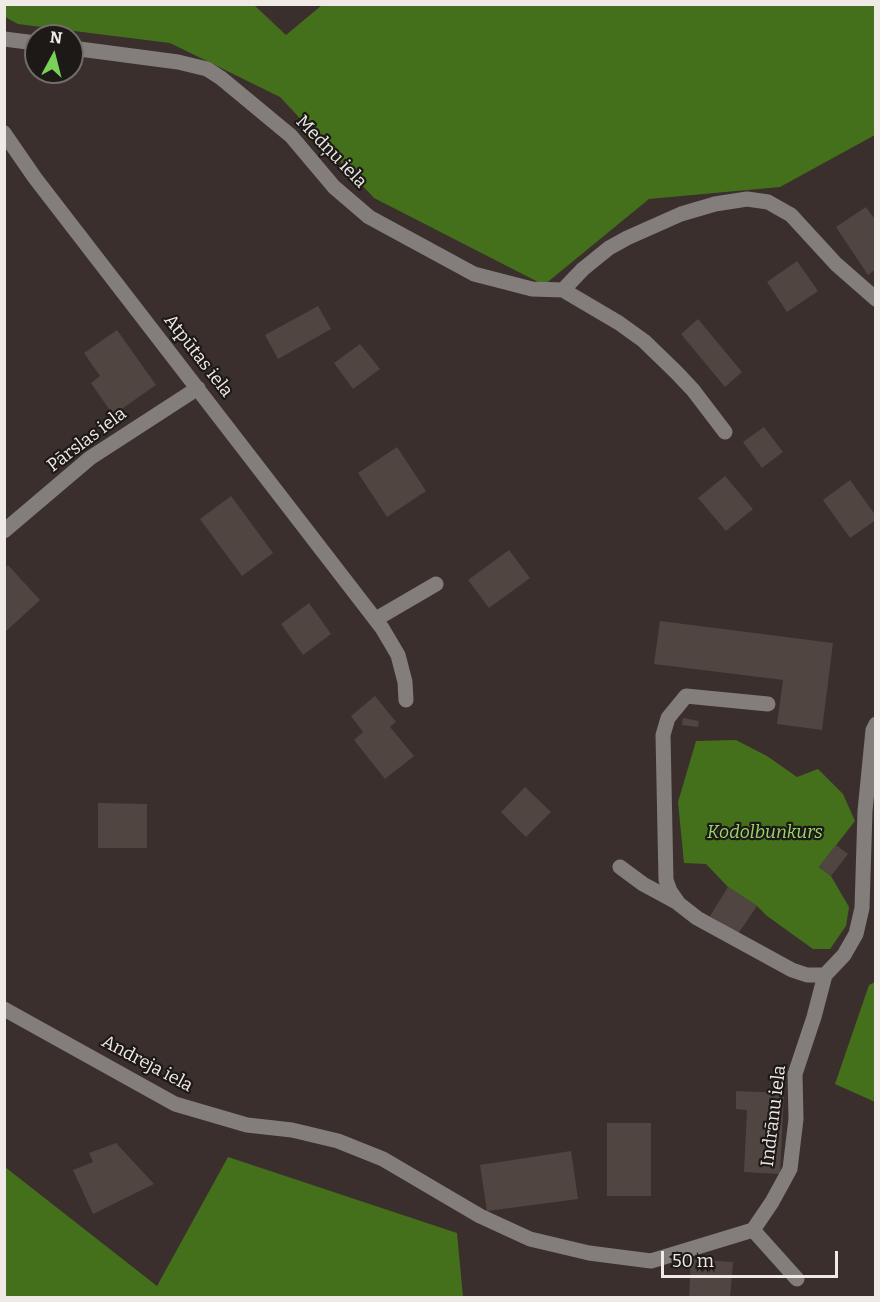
<!DOCTYPE html>
<html>
<head>
<meta charset="utf-8">
<style>
  body { margin:0 }
  #map { position:relative; width:880px; height:1302px; overflow:hidden; background:#3a2f2c; font-family:Bitter,serif }
  canvas { display:block }
  .frame { position:absolute; inset:0; border:6px solid #f0eae7; pointer-events:none }
  .north { position:absolute; left:24px; top:24px; width:60px; height:60px; box-sizing:border-box; background:#1d1917; border:2px solid #716d6a; border-radius:50%; rotate:7deg; font-size:16px; font-weight:700; line-height:24px; text-align:center; color:#f0eae7 }
  .north::after { content:''; display:block; margin:auto; width:21px; height:27px; background:#79d158; clip-path:polygon(50% 0,100% 100%,50% 72%,0 100%) }
  .scale { position:absolute; left:661px; top:1251px; width:177px; height:27px; box-sizing:border-box; border:3px solid #f0eae7; border-top:0; padding-left:8px; font-size:18px; line-height:21px; white-space:nowrap; color:#f0eae7; -webkit-text-stroke:4px #1d1917; paint-order:stroke }
</style>
</head>
<body>
<div id="map">
<canvas width="880" height="1302"></canvas>
<div class="frame"></div>
<div class="north">N</div>
<div class="scale">50 m</div>
</div>
<script>
const c = document.querySelector('canvas').getContext('2d');
c.lineJoin = 'round';
function fill(path, color) { c.fillStyle = color; c.fill(path, 'evenodd'); }
const toPath = rows => new Path2D(rows.map(r => 'M' + r).join(''));
function strokePath(path, color, width, dash) { c.strokeStyle = color; c.lineWidth = width; c.lineCap = dash ? 'butt' : 'round'; c.setLineDash(dash || []); c.stroke(path); }
function write(font, color, halo, rows, align = 'center') {
  c.font = font + ' Bitter,serif'; c.lineWidth = 4.5; c.setLineDash([]); c.textBaseline = 'middle'; c.strokeStyle = halo; c.fillStyle = color; for (const [text, x, y, turn = 0] of rows) {
    c.save(); c.translate(x, y); c.rotate((+turn || 0) * Math.PI / 180); c.textAlign = isNaN(turn) ? turn : align; if (halo) c.strokeText(text, 0, 0); c.fillText(text, 0, 0); c.restore();
  }
}
fill(toPath([
  [5,5,254,5,286,35,322,5,875,5,875,135,780,187,649,199,544,285,374,198,280,97,170,43,18,24,5,17],
  [736,740,767,756,797,777,818,769,843,794,855,821,819,867,831,876,849,907,846,926,830,949,813,949,767,916,757,906,728,887,706,864,684,863,678,802,696,741],
  [875,982,875,1102,835,1084,869,985],
  [228,1157,457,1233,463,1297,5,1297,5,1167,157,1286]
]), '#446f1b');
fill(toPath([
  [866,207,876,221,876,269,868,275,836,227],
  [797,261,818,291,787,312,767,282],
  [318,306,331,329,278,359,265,335],
  [698,319,742,372,725,387,681,334],
  [117,330,156,385,113,415,91,383,100,376,84,353],
  [360,344,380,369,353,389,334,363],
  [764,427,783,452,762,468,743,442],
  [397,447,426,491,387,517,358,473],
  [725,476,753,509,726,531,698,498],
  [850,480,876,516,876,520,850,538,823,500],
  [231,496,273,553,242,576,200,519],
  [509,550,530,578,489,608,468,580],
  [8,565,40,600,4,633,4,569],
  [309,603,331,634,303,655,281,624],
  [660,621,833,643,822,730,777,724,783,680,654,664],
  [375,696,396,722,390,727,414,756,385,779,354,740,363,732,351,716],
  [683,718,699,721,698,727,682,725],
  [525,787,551,812,526,837,501,812],
  [98,803,147,804,147,848,98,848],
  [836,845,848,854,831,876,819,867],
  [728,887,757,906,738,934,710,916],
  [736,1091,784,1093,780,1174,744,1172,747,1110,736,1109],
  [607,1123,651,1123,651,1196,607,1196],
  [116,1143,154,1184,93,1214,73,1170,93,1162,89,1153],
  [571,1151,578,1199,487,1211,480,1165],
  [691,1259,733,1262,730,1298,689,1298]
]), '#504541');
strokePath(toPath([
  [4,39,36,43],
  [72,48,178,62,207,69,221,78,291,136,334,187,369,217,474,274,532,289,563,290,619,323,644,341,676,372,693,390,725,432],
  [4,133,35,178,382,628,398,655,405,682,406,700],
  [563,290,583,269,609,248,627,238,681,214,715,204,747,199,768,202,791,215,836,264,876,299],
  [4,531,90,458,198,388],
  [376,619,436,584],
  [768,704,686,696,668,718,663,735,666,880,670,891,679,904,697,918,792,970,807,975,825,975],
  [620,867,643,884,678,903],
  [4,1009,175,1104,247,1125,292,1130,338,1141,383,1159,480,1216,530,1239,589,1253,651,1261,753,1230,772,1202,790,1169,796,1119,795,1074,814,1017,825,975,844,955,856,934,862,908,865,811,873,730,876,724],
  [753,1230,797,1279]
]), '#837e7b', 15);
write('18px', '#f0eae7', '#1d1917', [
  ["Medņu iela",331,152,46],
  ["Atpūtas iela",198,356,52],
  ["Pārslas iela",87,440,-37],
  ["Andreja iela",147,1064,28],
  ["Indrānu iela",774,1116,-83]
]);
write('italic 18px', '#9bd66c', '#1d1917', [
  ["Kodolbunkurs",765,833]
]);
</script>
</body>
</html>
